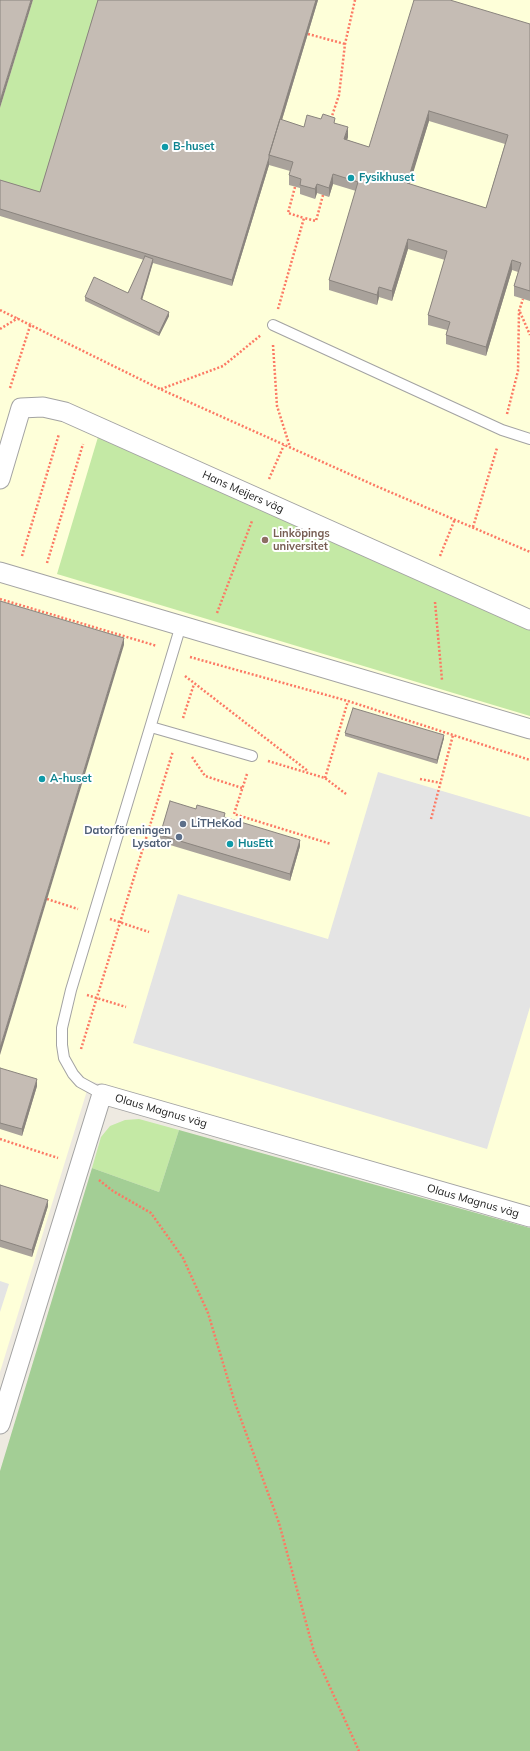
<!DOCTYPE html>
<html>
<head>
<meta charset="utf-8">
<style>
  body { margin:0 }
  canvas { display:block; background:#eeeae1 }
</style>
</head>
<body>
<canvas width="530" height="1751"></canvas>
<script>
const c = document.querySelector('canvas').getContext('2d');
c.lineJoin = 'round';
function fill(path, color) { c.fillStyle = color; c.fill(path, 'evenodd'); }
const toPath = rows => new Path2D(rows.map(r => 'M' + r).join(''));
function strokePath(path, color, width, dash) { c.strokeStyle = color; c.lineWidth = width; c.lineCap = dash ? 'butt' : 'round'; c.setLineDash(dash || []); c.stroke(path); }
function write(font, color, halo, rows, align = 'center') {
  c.font = font + ' Mulish,sans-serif'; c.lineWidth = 4; c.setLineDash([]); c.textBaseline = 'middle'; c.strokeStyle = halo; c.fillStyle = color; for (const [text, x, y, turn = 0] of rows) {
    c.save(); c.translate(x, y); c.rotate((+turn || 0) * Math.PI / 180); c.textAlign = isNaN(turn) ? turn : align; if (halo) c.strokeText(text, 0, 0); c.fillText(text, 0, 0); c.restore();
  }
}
fill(toPath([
  [0,0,530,0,530,1208,90,1081,0,1372]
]), '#feffd9');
fill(toPath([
  [33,0,100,0,40,199,0,187,0,108],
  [98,437,530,629,530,716,57,574],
  [139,1119,179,1130,159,1192,92,1168,101,1137,110,1126,125,1120]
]), '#c4e9a5');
fill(toPath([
  [179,1130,530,1228,530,1751,0,1751,0,1471,92,1168,159,1192]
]), '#a3ce95');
fill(toPath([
  [378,772,530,817,530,1007,487,1149,133,1043,178,894,328,939],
  [0,1281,9,1284,0,1312]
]), '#e4e4e4');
const service = toPath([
  [273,325,502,430,530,439],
  [151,727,252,756],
  [102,1094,80,1082,73,1074,64,1058,62,1045,62,1028,71,990,181,625]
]);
const minor = toPath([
  [0,479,21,408,43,407,65,412,530,620],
  [0,572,530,729],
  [0,1424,102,1094,530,1217]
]);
strokePath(service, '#a3a3a3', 12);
strokePath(minor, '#a3a3a3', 21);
strokePath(toPath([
  [308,34,345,44],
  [331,119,339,95,345,44,355,0],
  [295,187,288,213,304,218],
  [278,309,304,218,316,221,323,195],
  [0,310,160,389,376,486,530,552],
  [520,312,530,335],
  [0,329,18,318],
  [273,345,277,406,290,447],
  [10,388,31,323],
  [161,389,223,366,261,335],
  [507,414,518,371,519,311,523,299],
  [269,479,284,445],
  [473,527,497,448],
  [22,556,59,434],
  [440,556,455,519],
  [47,563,83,444],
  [0,599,157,646],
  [435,602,442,680],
  [217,613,252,521],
  [190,657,348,701,530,760],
  [185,676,308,771],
  [183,718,194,684],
  [192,757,205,776,242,788],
  [268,761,325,778,346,794],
  [247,774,234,814,331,844],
  [325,778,348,701],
  [420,779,441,783],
  [431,819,453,735],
  [47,899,78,909],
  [110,919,149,932],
  [87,995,126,1007],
  [81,1049,173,751],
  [0,1139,58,1158],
  [99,1180,113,1191,151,1213,183,1258,208,1313,235,1403,279,1523,314,1652,359,1751]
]), '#fc7964', 2.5, [2, 2]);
strokePath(service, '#fff', 10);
strokePath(minor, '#fff', 19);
fill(toPath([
  [98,0,318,0,282,120,304,127,335,123,348,137,347,140,369,147,530,24,530,301,514,296,514,286,518,272,512,270,486,356,446,344,446,335,447,330,428,325,428,315,445,260,408,249,392,301,379,297,377,305,329,290,329,280,356,191,333,184,329,197,317,193,315,199,300,194,300,188,289,185,289,175,290,171,269,165,232,286,153,263,142,300,169,316,159,336,85,301,85,297,128,293,144,260,0,216,0,180,40,192],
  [429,121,505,144,486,208,409,184],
  [345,733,444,738,437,764,345,736],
  [225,817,300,846,290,881,160,842,160,835],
  [0,1068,37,1086,22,1136,0,1129],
  [0,1185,48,1206,32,1257,0,1247]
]), '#a9a29b');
fill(toPath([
  [31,0,33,0,0,108,0,101],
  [316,0,318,0,271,156,269,155],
  [429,111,429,121,407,193,407,183],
  [348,127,348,137,344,149,344,139],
  [269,158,269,165,232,286,232,280],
  [333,174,333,184,329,197,329,188],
  [317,184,317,193,315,199,315,189],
  [408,239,408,249,392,301,392,291],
  [153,259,153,262,141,303,141,299],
  [512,260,512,270,486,356,486,347],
  [379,287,379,297,377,305,377,295],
  [169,312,169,316,159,336,159,333],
  [124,638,124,645,0,1055,0,1048],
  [444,735,444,738,437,764,437,760],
  [300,840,300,846,290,881,290,874],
  [37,1079,37,1086,22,1136,22,1129],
  [48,1200,48,1206,32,1257,32,1250]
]), '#8a847e');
const building = toPath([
  [0,0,31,0,0,101,0,0],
  [98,0,316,0,280,119,269,155,269,158,232,280,0,209,0,180,40,192,98,0],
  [414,0,450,0,530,24,530,291,514,286,521,263,512,260,486,347,446,335,450,322,428,315,447,251,408,239,392,291,379,287,377,295,329,280,358,182,333,174,329,188,317,184,315,189,300,185,301,179,289,175,293,162,269,155,280,119,304,127,307,115,321,119,323,114,335,118,334,123,348,127,344,139,369,147,414,0],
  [429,111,508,135,486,208,407,183,429,111],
  [145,256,153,259,141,299,169,312,159,333,85,297,94,277,128,293,145,256],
  [0,601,124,638,0,1048,0,601],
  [353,708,444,735,437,760,345,733,353,708],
  [170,801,196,809,197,805,225,813,224,817,300,840,290,874,160,835,170,801],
  [0,1068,37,1079,22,1129,0,1123,0,1068],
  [0,1185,48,1200,32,1250,0,1240,0,1185]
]);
fill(building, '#c5bcb4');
strokePath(building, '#8a847e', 1);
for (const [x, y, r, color] of [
  [165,147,4,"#0f9aa8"],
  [351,178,4,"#0f9aa8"],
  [265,540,4,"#8d6e63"],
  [42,779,4,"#0f9aa8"],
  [183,824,4,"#5c6f8a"],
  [179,837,4,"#5c6f8a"],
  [230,844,4,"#0f9aa8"]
]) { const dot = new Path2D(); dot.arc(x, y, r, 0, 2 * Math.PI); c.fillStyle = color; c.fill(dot); strokePath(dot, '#fff', 1.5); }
write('bold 11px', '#0d838f', '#fff', [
  ["B-huset",173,147],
  ["Fysikhuset",359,178],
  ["A-huset",50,779],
  ["HusEtt",238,844]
], 'left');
write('11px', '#1c1c1c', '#fff', [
  ["Hans Meijers väg",243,492,24],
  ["Olaus Magnus väg",161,1111,16],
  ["Olaus Magnus väg",473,1201,16]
]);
write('bold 11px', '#785e54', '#fff', [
  ["Linköpings",273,534],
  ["universitet",273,547]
], 'left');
write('bold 11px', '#4e5e75', '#fff', [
  ["LiTHeKod",191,824],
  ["Datorföreningen",171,831,"right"],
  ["Lysator",171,844,"right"]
], 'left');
</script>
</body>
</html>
